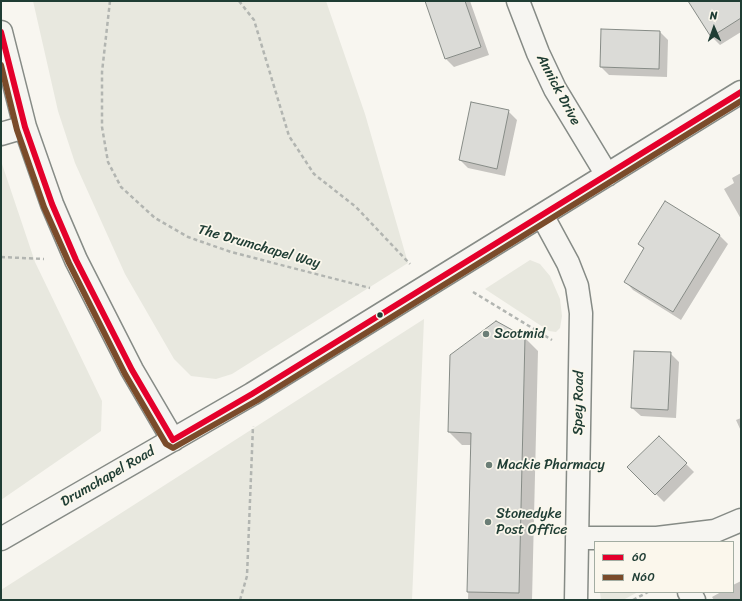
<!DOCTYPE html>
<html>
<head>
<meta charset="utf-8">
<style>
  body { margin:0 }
  #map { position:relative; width:742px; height:601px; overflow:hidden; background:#f8f6f0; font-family:Sriracha,sans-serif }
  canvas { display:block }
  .frame { position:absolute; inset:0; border:2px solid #1f3d34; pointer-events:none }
  .legend { position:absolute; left:594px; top:541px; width:140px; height:52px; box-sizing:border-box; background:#fbf7ec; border:1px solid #a3ada2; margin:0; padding:5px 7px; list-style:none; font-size:12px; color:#1f3d34 }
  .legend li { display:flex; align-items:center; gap:8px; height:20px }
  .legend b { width:20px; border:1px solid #a3ada2 }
  .north { position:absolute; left:694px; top:8px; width:40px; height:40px; -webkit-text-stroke:3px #fbf7ec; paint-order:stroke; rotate:358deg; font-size:11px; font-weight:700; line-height:16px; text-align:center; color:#1f3d34 }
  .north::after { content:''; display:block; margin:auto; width:14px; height:18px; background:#1f3d34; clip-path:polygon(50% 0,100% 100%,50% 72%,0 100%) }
</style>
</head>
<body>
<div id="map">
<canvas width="742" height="601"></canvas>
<div class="frame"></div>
<ul class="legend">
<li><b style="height:5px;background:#e4002b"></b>60</li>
<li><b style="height:5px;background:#7a4b2a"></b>N60</li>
</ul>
<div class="north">N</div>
</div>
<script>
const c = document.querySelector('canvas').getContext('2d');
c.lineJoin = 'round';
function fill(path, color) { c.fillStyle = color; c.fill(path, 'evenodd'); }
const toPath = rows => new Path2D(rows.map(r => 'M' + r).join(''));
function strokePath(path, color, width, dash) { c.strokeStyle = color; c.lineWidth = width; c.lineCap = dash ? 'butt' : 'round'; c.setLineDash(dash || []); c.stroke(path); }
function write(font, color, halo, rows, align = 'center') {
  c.font = font + ' Sriracha,sans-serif'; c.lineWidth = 3.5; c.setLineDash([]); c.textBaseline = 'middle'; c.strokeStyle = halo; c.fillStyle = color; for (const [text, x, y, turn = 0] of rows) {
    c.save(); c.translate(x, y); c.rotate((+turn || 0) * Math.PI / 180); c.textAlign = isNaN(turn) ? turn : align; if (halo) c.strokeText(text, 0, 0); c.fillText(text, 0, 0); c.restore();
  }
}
fill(toPath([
  [33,1,326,1,365,114,408,263,232,374,216,379,191,376,174,359,125,274,75,163,58,111],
  [1,161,35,262,102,401,101,431,1,500],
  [530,260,540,264,550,276,560,299,562,316,560,328,556,332,549,331,485,289],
  [424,319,412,600,1,600,1,590],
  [600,592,638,592,623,600,601,600]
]), '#e8e8df');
fill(toPath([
  [426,1,470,1,489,55,454,67,446,59],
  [698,1,741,1,741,32,720,45,712,37,691,5],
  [602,30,660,32,668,40,667,77,609,75,601,67],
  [508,111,517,120,505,176,468,168,460,160],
  [741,173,741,219,724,189,734,183,732,178],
  [665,202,720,236,728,244,681,320,633,290,625,281,645,250,639,244],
  [525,338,538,351,532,600,468,600,472,445,462,445,449,432],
  [670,353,679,362,676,418,641,416,632,408],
  [741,418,741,431,736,420],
  [659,437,694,472,664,502,629,467],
  [741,581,741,600,714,600,712,597,721,592,733,592,733,585]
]), '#0003');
const building = toPath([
  [425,1,465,1,481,47,445,59,425,1],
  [688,1,741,1,741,18,711,37,688,1],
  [601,29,660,31,659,69,600,67,601,29],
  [471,102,509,110,497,169,459,160,471,102],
  [665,201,720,235,673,312,624,282,644,248,638,244,665,201],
  [496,321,525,337,519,593,467,592,471,433,448,432,450,355,496,321],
  [634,351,671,352,668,410,631,408,634,351],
  [659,436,687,463,655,495,627,467,659,436]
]);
fill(building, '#dbdbd7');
strokePath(building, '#868b86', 1);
const minor = toPath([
  [518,1,538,53,555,89,607,175],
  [1,32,25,127,52,204,76,260,132,370,173,440],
  [1,134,25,127],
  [542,215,568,263,577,286,581,313,576,600],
  [577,538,657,538,690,534,715,531,741,520],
  [1,539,252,394,741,92],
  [689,592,694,600]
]);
strokePath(minor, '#868b86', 25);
strokePath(toPath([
  [110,1,102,72,102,127,108,162,121,187,155,218,188,237,231,252,370,288],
  [239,1,254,20,289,136,314,174,356,207,410,264],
  [1,257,44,259],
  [473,292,552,340],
  [240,600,247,576,253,426],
  [633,600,648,592]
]), '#b2b5b1', 2.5, [4, 3]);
strokePath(minor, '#f6f5f1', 22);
strokePath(toPath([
  [1,32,25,127,52,204,76,260,132,370,173,440],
  [173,440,252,394,741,92]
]), '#e4002b', 6);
strokePath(toPath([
  [1,65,17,130,44,207,69,263,125,374,166,444,173,448,256,401,741,101]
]), '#7a4b2a', 6);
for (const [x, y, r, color] of [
  [380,315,3.5,"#1f3d34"],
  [486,334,4,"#6b7e76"],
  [489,465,4,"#6b7e76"],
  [488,522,4,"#6b7e76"]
]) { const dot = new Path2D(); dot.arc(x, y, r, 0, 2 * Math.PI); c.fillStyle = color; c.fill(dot); strokePath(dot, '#fbf7ec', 1.5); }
write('14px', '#1f3d34', '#fbf7ec', [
  ["Annick Drive",558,90,62],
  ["The Drumchapel Way",259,247,16],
  ["Spey Road",579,403,-89],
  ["Drumchapel Road",108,477,-30]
]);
write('14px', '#1f3d34', '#fbf7ec', [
  ["Scotmid",494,334],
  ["Mackie Pharmacy",497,465],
  ["Stonedyke",496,514],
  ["Post Office",496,530]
], 'left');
</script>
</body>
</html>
